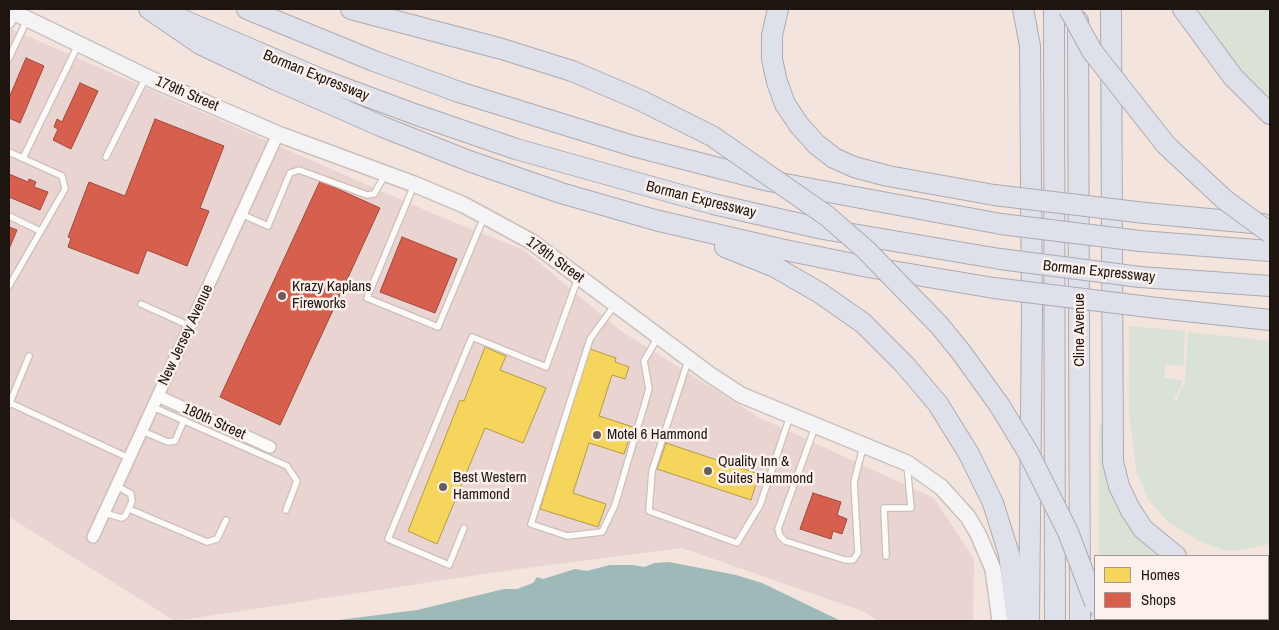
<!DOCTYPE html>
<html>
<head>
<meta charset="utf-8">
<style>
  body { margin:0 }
  #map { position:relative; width:1279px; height:630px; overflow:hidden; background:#f3e4dd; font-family:"Archivo Narrow",sans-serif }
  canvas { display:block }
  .frame { position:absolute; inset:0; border:10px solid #1e1511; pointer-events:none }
  .legend { position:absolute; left:1094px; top:555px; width:175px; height:65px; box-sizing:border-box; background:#fcf1ec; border:1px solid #a39994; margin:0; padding:6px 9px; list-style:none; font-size:15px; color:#1e1511 }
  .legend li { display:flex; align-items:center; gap:10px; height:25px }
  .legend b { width:25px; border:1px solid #a39994 }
</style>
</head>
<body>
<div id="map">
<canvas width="1279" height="630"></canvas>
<div class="frame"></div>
<ul class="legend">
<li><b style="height:14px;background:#f6d55c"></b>Homes</li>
<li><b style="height:14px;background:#d6604d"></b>Shops</li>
</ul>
</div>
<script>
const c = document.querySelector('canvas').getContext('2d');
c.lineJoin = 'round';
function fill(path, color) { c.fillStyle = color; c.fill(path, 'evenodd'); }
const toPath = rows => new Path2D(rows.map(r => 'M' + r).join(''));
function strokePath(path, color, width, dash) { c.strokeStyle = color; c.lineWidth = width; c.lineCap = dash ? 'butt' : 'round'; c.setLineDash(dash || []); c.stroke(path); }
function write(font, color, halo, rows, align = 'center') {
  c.font = font + ' "Archivo Narrow",sans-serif'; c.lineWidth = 5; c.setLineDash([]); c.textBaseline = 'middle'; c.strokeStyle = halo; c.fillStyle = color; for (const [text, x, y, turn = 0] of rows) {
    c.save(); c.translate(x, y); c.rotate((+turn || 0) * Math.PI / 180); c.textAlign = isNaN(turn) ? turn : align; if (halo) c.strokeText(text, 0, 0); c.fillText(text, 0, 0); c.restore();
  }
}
fill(toPath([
  [9,28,434,214,524,250,621,331,760,418,934,498,974,559,973,621,878,621,865,612,682,548,497,572,175,621,9,517]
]), '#e9d4d2');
fill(toPath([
  [1195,9,1270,9,1270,102,1245,76],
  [1129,326,1185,331,1183,381,1174,400,1176,401,1185,381,1188,332,1270,341,1270,544,1239,550,1224,550,1201,542,1168,522,1148,499,1136,470,1129,412],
  [1165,364,1184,366,1183,380,1164,378],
  [1099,425,1102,425,1102,457,1107,483,1115,505,1129,527,1157,556,1099,556],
  [1268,581,1270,581,1270,621,1111,621,1111,619,1268,619]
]), '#d9e2d5');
fill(toPath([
  [669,562,736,575,762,583,841,621,331,621,417,610,504,589,517,589,533,583,537,577,543,579,575,569,587,571,610,565,633,565,644,567,655,563]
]), '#9ebab8');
const homes = toPath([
  [485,347,506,356,500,370,546,388,523,443,485,428,437,544,408,531,460,400,464,401,485,347],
  [590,349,616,358,615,362,629,367,625,379,612,375,599,416,633,427,624,454,589,443,573,493,606,504,598,527,540,509,590,349],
  [666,443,759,474,751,500,657,469,666,443]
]);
fill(homes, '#f6d55c');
strokePath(homes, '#b59b46', 1);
const shops = toPath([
  [26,58,44,66,20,123,9,118,9,98,26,58],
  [80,83,98,91,71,149,53,140,58,129,54,127,57,119,62,122,80,83],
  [155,119,224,146,200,208,209,211,187,266,147,250,138,274,68,247,71,238,68,237,89,182,125,196,155,119],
  [9,174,28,182,29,179,36,182,34,187,48,192,40,210,9,197,9,174],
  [320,181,380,208,280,425,220,397,320,181],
  [9,227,17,230,9,249,9,227],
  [402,237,457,259,435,313,380,292,402,237],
  [813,493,841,502,837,515,847,519,842,534,833,531,831,539,800,529,813,493]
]);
fill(shops, '#d6604d');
strokePath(shops, '#9f4a3b', 1);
const lane = toPath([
  [9,58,27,20],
  [9,152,62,176,65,189,9,286],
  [106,157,145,79],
  [23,158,78,45],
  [414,185,367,298,438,327,484,217],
  [241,214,268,226,290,173,299,170,367,195,374,194,385,175],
  [9,216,40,231],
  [141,304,190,326],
  [614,306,590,339,531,524,567,536,602,532,615,505,649,389,644,361,658,337],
  [688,361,652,471,649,511,737,543,760,505,790,416],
  [10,403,129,458],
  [9,405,29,356],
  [153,407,287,466,297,481,286,510],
  [815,427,778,529,780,536,785,541,845,560,853,560,858,553,854,482,863,447],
  [142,431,168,442,175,441,184,420],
  [129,509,207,542,217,539,226,520],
  [104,513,122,518,125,516,132,502,131,494,117,486],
  [464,528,449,565,388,539,472,337,546,367,578,278],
  [886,556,884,508,911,508,907,465]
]);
const street = toPath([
  [9,22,13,13],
  [158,396,270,447],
  [93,537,278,134]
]);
const secondary = toPath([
  [9,10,153,80,278,134,414,184,464,205,532,242,709,374,741,395,907,463,941,487,968,517,978,534,993,569,1000,621]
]);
const highway = toPath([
  [149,9,200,44,276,80,383,127,469,161,561,193,655,220,780,249,868,267,994,288],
  [247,9,374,61,459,92,633,146,769,181,1001,224],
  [351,9,502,49,572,71,640,100,712,136],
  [778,9,772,35,772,59,777,82,785,104,799,125,816,144,834,158,854,167,888,176,994,195],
  [1023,9,1030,46,1032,312,1029,621],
  [1054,9,1055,621],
  [1111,9,1113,462,1119,486,1130,509,1143,529,1176,556],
  [1183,9,1233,77,1270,114],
  [176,17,323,80,417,115,516,149,713,204,823,229,1000,259],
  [1078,21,1080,621],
  [1145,213,1263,224],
  [1140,241,1270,251],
  [725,247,775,267,820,293,863,323,905,365,938,404,969,454,993,503,1009,554,1017,621],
  [1140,277,1270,286],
  [1157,308,1270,320],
  [1268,570,1270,569],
  [1101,619,1102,621]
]);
strokePath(lane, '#cbc0bb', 8);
strokePath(street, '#cbc0bb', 14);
strokePath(secondary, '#cbc0bb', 18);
strokePath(highway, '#adaab2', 22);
strokePath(lane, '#fdfbfa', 5.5);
strokePath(street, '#fdfbfa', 11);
strokePath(secondary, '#f4f3f5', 15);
strokePath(highway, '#dfe1ea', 20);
const highwayBridge = toPath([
  [1069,9,1092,51,1166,145,1225,200,1270,233],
  [712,136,827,216,866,250,939,325,961,352,1000,406,1029,454,1068,532,1095,603],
  [994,195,1145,213],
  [1001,224,1140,241],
  [1000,259,1140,277],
  [994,288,1157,308]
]);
strokePath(highwayBridge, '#adaab2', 22, []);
strokePath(highwayBridge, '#dfe1ea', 20);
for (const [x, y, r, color] of [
  [282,296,5,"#695d58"],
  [597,435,5,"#695d58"],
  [708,471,5,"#695d58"],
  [443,487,5,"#695d58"]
]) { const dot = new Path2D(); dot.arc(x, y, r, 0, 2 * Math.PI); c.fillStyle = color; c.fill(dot); strokePath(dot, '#fcf1ec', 2); }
write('15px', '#1e1511', '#fcf1ec', [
  ["Borman Expressway",316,76,22],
  ["179th Street",187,94,23],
  ["Borman Expressway",701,200,14],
  ["179th Street",555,260,36],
  ["Borman Expressway",1099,272,6],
  ["Cline Avenue",1080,330,-90],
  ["New Jersey Avenue",186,335,-65],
  ["180th Street",214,422,24]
]);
write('15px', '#1e1511', '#fcf1ec', [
  ["Krazy Kaplans",292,287],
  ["Fireworks",292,304],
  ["Motel 6 Hammond",607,435],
  ["Quality Inn &",718,462],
  ["Suites Hammond",718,479],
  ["Best Western",453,478],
  ["Hammond",453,495]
], 'left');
</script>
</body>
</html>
